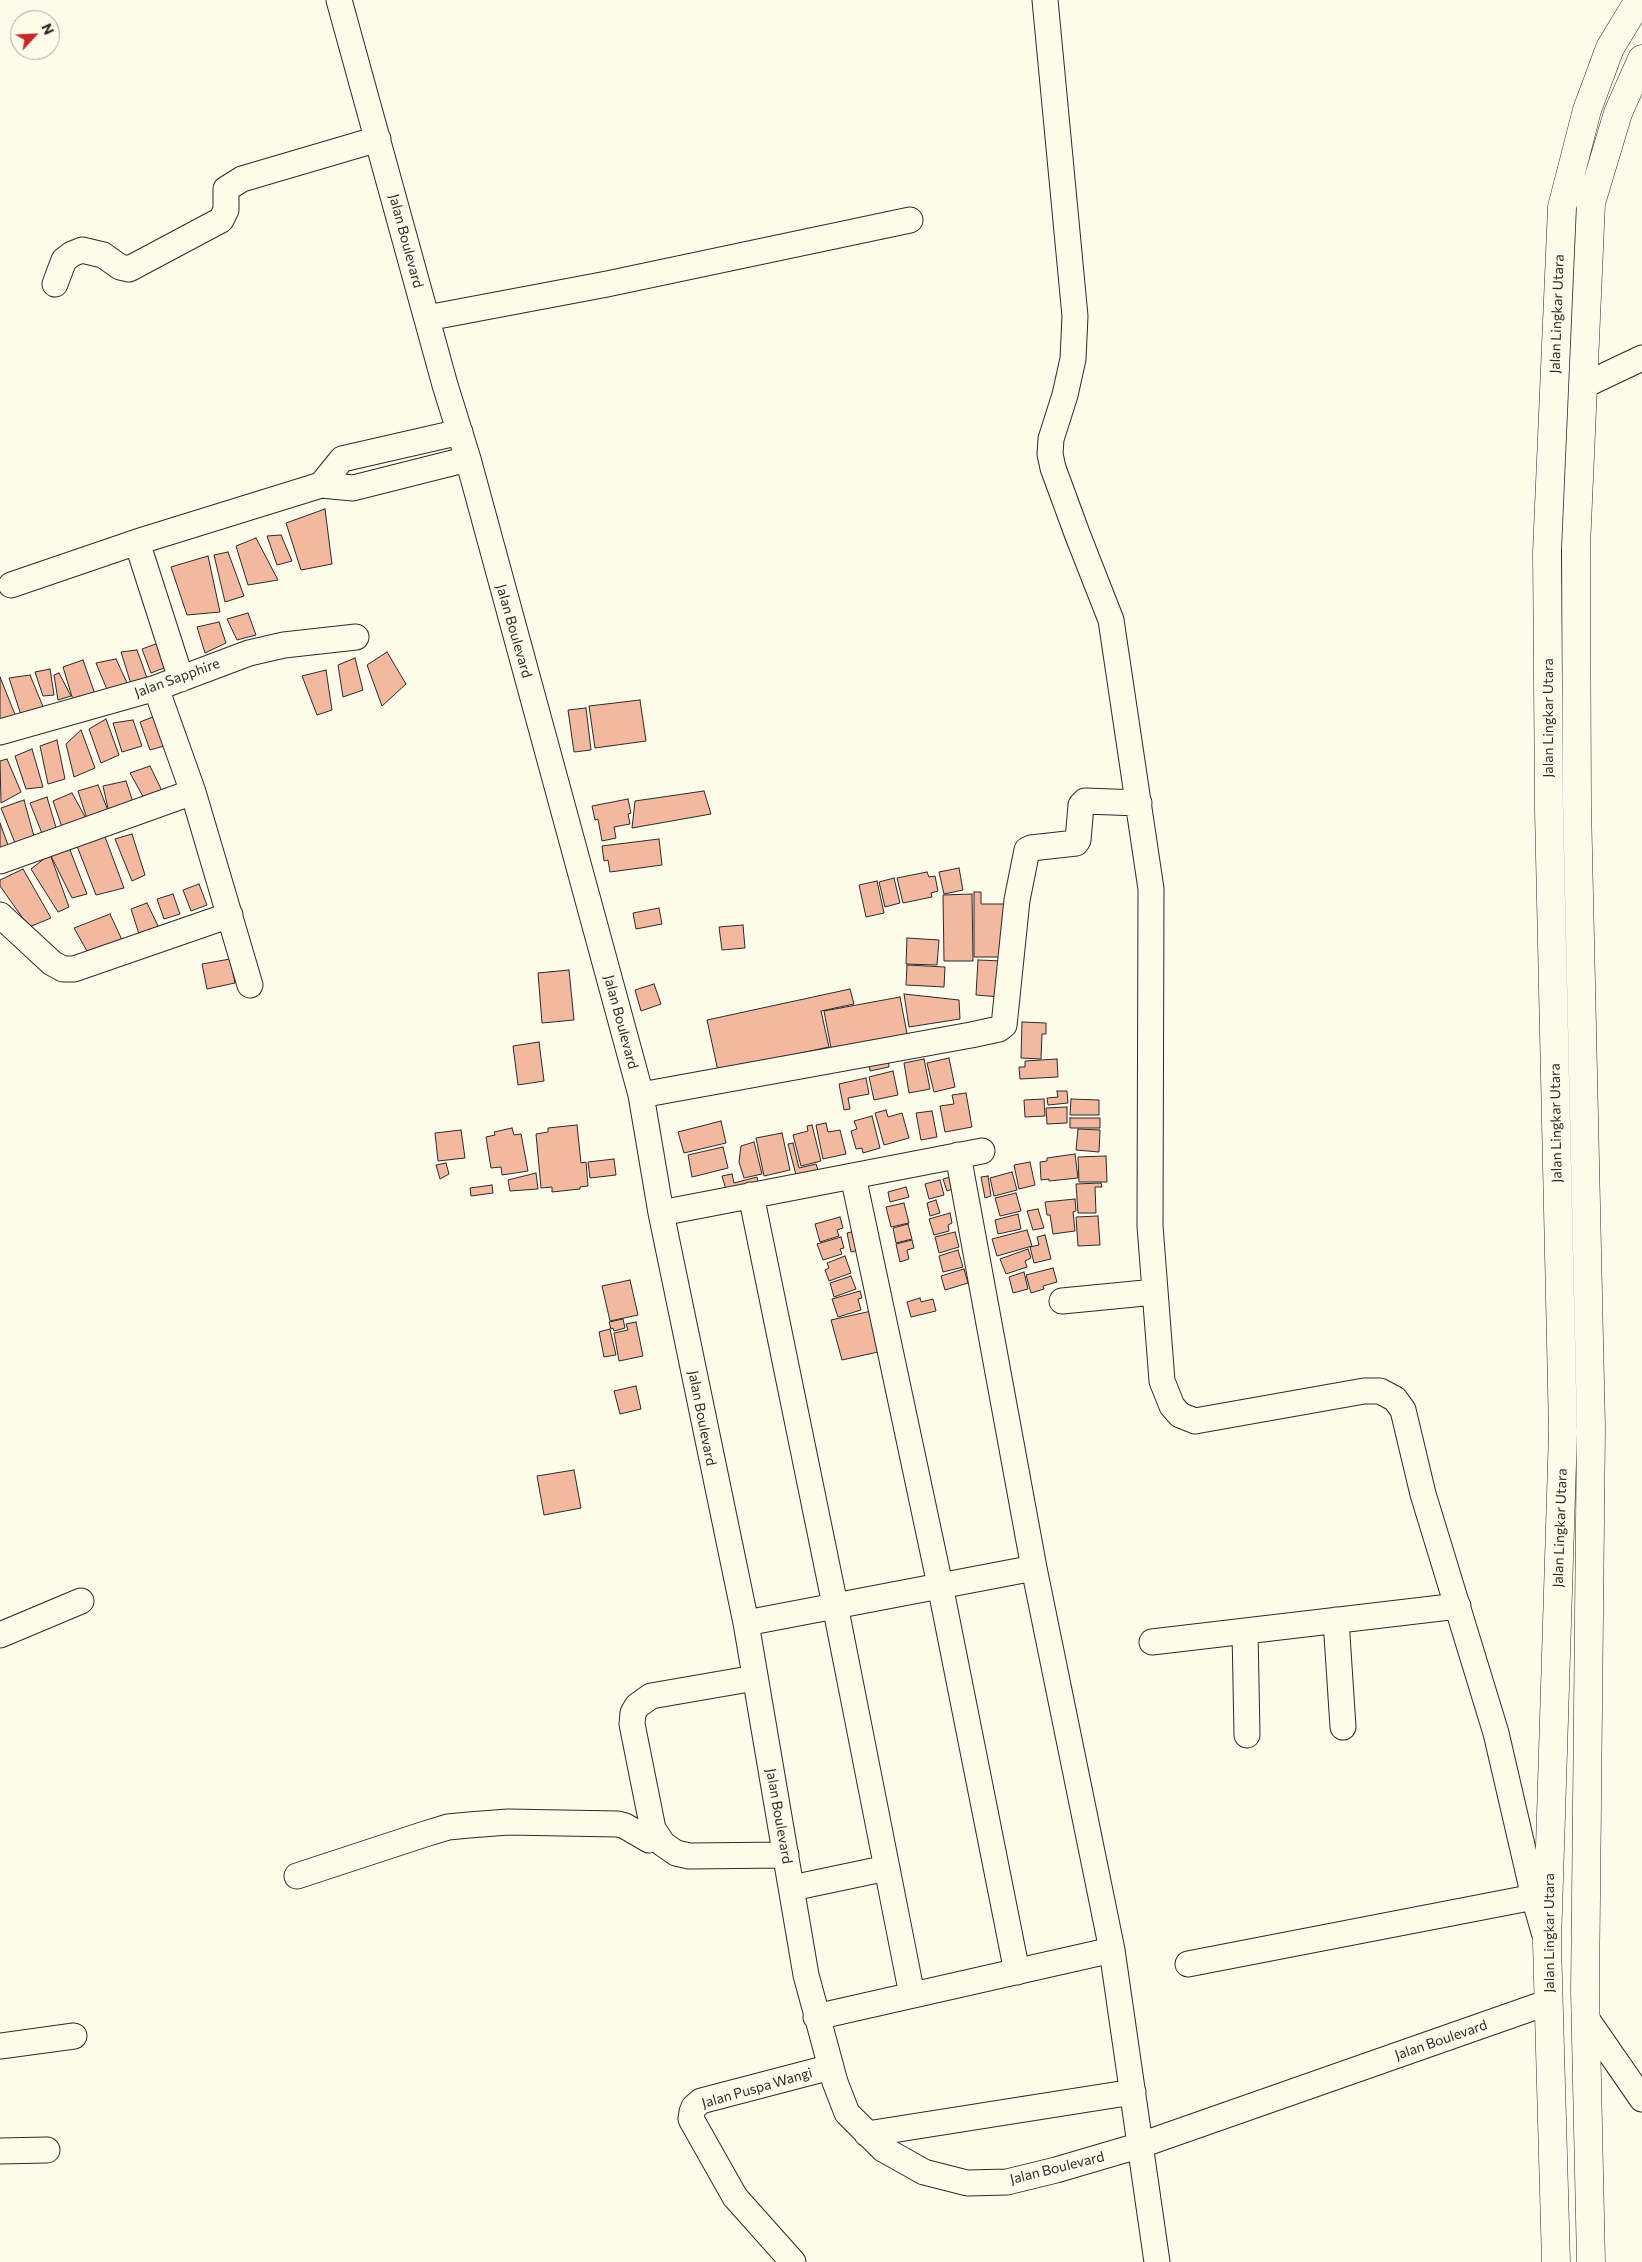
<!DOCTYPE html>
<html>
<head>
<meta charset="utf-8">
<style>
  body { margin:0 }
  #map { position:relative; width:1642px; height:2262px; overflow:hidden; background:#fdfbea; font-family:Commissioner,sans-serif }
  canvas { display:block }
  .north { position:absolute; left:10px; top:10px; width:50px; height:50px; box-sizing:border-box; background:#fdfbea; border:1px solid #a9a89e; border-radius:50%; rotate:65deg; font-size:14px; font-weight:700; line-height:20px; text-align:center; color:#2b2b2b }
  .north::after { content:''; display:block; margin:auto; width:18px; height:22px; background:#c62828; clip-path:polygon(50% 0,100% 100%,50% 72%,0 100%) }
</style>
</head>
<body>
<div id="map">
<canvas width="1642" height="2262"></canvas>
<div class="north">N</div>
</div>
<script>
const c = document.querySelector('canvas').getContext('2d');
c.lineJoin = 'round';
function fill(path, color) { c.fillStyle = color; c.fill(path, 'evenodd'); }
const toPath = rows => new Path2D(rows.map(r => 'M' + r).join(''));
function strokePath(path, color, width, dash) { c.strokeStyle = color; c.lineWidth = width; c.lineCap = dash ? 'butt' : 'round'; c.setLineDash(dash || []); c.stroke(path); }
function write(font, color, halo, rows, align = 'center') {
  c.font = font + ' Commissioner,sans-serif'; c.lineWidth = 4; c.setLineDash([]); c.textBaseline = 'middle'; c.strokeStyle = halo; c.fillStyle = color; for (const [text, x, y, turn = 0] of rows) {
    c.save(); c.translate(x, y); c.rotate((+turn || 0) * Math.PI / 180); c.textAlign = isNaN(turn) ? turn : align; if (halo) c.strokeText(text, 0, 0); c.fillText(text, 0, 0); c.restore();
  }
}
const building = toPath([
  [325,509,332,564,301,570,286,523,325,509],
  [281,535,292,561,277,565,267,536,281,535],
  [256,538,278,580,248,585,236,546,256,538],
  [228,552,244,596,225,602,214,555,228,552],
  [208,556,220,612,187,615,171,567,208,556],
  [248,613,256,635,237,640,227,619,248,613],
  [219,622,226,643,205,653,197,627,219,622],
  [161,642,169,666,151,673,142,649,161,642],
  [137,650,147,678,131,684,121,652,137,650],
  [387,652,406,684,382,706,367,665,387,652],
  [355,658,363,690,343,697,338,665,355,658],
  [116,659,128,685,108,692,96,663,116,659],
  [83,660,96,697,73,700,63,667,83,660],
  [50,669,54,695,43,696,35,672,50,669],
  [326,670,332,710,317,715,302,676,326,670],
  [59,673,71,696,58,700,54,675,59,673],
  [30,675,44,709,21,715,9,678,30,675],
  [0,677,16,717,0,720,0,677],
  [640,700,646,741,595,748,589,706,640,700],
  [586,708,591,750,574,752,568,710,586,708],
  [160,714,171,744,150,750,140,722,160,714],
  [106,719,119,755,101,763,89,729,106,719],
  [133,720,142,746,122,752,113,723,133,720],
  [81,730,95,768,74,777,66,744,81,730],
  [57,740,65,779,48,784,40,746,57,740],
  [32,749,43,787,26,789,15,756,32,749],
  [7,759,21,792,1,803,0,761,7,759],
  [150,766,163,793,145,800,130,773,150,766],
  [126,781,133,802,109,813,103,786,126,781],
  [98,785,109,813,88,822,78,791,98,785],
  [704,791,711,814,632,828,635,801,704,791],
  [72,793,88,822,63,830,53,801,72,793],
  [47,797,57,831,43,836,30,803,47,797],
  [628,799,631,813,628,814,630,824,614,827,616,838,602,841,598,819,595,820,592,806,628,799],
  [24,800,35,840,15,843,1,808,24,800],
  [0,823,8,845,0,850,0,823],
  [104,834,124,888,96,895,77,846,104,834],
  [132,834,145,875,132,881,115,839,132,834],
  [659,839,662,865,610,872,608,860,604,861,602,846,659,839],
  [70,850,87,894,72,898,50,854,70,850],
  [50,854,69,907,58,912,31,869,50,854],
  [959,868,963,890,944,894,939,872,959,868],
  [23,869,51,918,29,927,0,886,0,880,23,869],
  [927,872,929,877,935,876,938,891,931,893,932,897,903,903,897,878,927,872],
  [894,878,900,903,885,907,879,882,894,878],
  [877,881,884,913,866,917,859,885,877,881],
  [199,884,207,905,191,911,183,890,199,884],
  [974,892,981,892,981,904,1005,904,1005,957,974,957,974,892],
  [173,894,180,914,164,919,157,899,173,894],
  [972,894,973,961,944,961,943,895,972,894],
  [147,903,159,928,139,934,131,909,147,903],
  [659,908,662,924,636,929,633,913,659,908],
  [110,914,122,940,87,951,74,928,110,914],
  [743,925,745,948,722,950,719,927,743,925],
  [907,938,939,940,937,965,906,964,907,938],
  [230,959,235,983,207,989,202,964,230,959],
  [978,960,1002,961,1000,997,976,995,978,960],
  [907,965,945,967,944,987,906,985,907,965],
  [569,970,574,1020,542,1023,538,973,569,970],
  [654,984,661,1004,641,1011,635,990,654,984],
  [850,989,854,1004,821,1011,829,1047,718,1071,707,1020,850,989],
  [904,994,959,1000,960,1019,909,1027,904,994],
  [900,997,908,1039,832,1053,824,1011,900,997],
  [1022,1022,1046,1023,1046,1034,1042,1034,1041,1059,1021,1058,1022,1022],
  [539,1042,544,1081,518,1085,513,1046,539,1042],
  [888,1058,889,1067,870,1071,869,1062,888,1058],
  [949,1058,955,1087,934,1092,927,1063,949,1058],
  [924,1059,930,1089,909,1093,904,1063,924,1059],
  [1057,1059,1058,1077,1020,1079,1019,1067,1025,1067,1025,1061,1057,1059],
  [893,1071,898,1095,874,1100,869,1077,893,1071],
  [866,1078,869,1094,848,1098,850,1109,844,1110,839,1084,866,1078],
  [1057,1091,1067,1091,1068,1103,1048,1105,1047,1098,1058,1097,1057,1091],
  [966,1093,972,1127,945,1132,940,1106,954,1104,952,1095,966,1093],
  [1044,1099,1045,1116,1025,1117,1024,1100,1044,1099],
  [1071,1099,1099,1100,1099,1115,1070,1115,1071,1099],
  [1067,1107,1067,1123,1047,1124,1046,1108,1067,1107],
  [886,1110,888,1117,902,1113,909,1138,884,1145,875,1113,886,1110],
  [932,1111,937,1137,921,1140,916,1113,932,1111],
  [872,1116,880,1148,863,1153,862,1148,856,1149,851,1131,857,1129,854,1121,872,1116],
  [1070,1118,1100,1118,1100,1128,1070,1128,1070,1118],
  [721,1121,726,1143,684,1153,678,1132,721,1121],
  [826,1123,828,1132,840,1130,846,1154,823,1159,816,1125,826,1123],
  [577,1125,581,1163,586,1162,588,1186,580,1187,580,1189,552,1192,552,1187,541,1188,536,1134,548,1132,548,1128,577,1125],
  [812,1125,821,1161,801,1166,793,1135,808,1131,807,1126,812,1125],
  [512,1128,514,1135,521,1134,528,1171,502,1175,501,1167,491,1168,486,1137,495,1135,494,1132,512,1128],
  [1078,1129,1100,1130,1099,1152,1076,1150,1078,1129],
  [461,1130,465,1158,438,1161,435,1133,461,1130],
  [782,1133,790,1170,764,1176,756,1138,782,1133],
  [754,1142,762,1174,744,1178,739,1162,741,1146,754,1142],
  [793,1143,799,1168,816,1164,819,1173,797,1179,788,1144,793,1143],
  [723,1147,728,1168,692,1177,688,1155,723,1147],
  [1075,1154,1078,1178,1049,1181,1049,1179,1041,1180,1040,1162,1047,1161,1047,1158,1075,1154],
  [1106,1156,1107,1182,1079,1182,1078,1157,1106,1156],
  [614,1159,616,1175,590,1178,588,1162,614,1159],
  [1030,1162,1035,1185,1019,1189,1014,1165,1030,1162],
  [446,1163,449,1174,440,1179,436,1165,446,1163],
  [1012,1172,1017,1190,994,1196,990,1178,1012,1172],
  [536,1173,538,1189,510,1191,508,1180,536,1173],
  [732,1174,734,1183,757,1177,759,1185,727,1193,722,1176,732,1174],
  [954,1176,958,1187,947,1191,943,1179,954,1176],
  [988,1176,991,1196,985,1198,981,1177,988,1176],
  [940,1180,944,1195,929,1199,925,1184,940,1180],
  [1101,1183,1102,1187,1095,1187,1096,1213,1078,1213,1076,1184,1101,1183],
  [492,1185,493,1193,471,1196,470,1188,492,1185],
  [906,1187,909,1197,890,1202,888,1192,906,1187],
  [1016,1193,1021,1211,1000,1216,995,1198,1016,1193],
  [1075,1199,1076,1211,1073,1212,1075,1231,1053,1234,1050,1215,1047,1215,1045,1202,1075,1199],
  [936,1200,940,1213,930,1216,927,1203,936,1200],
  [904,1203,909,1223,891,1227,886,1207,904,1203],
  [1038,1209,1044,1228,1033,1230,1027,1211,1038,1209],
  [950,1213,952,1223,948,1225,949,1231,934,1235,929,1219,950,1213],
  [1018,1214,1021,1229,998,1234,995,1220,1018,1214],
  [1098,1216,1100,1245,1078,1246,1076,1217,1098,1216],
  [840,1217,843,1228,837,1230,839,1236,820,1242,815,1224,840,1217],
  [908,1224,912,1239,896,1243,893,1228,908,1224],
  [860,1230,863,1249,851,1252,847,1233,860,1230],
  [1027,1230,1032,1246,997,1256,992,1239,1027,1230],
  [955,1232,959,1247,939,1253,935,1237,955,1232],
  [1045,1235,1051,1259,1034,1263,1030,1247,1039,1245,1037,1237,1045,1235],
  [841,1237,844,1248,840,1249,842,1254,823,1260,817,1244,841,1237],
  [912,1240,914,1248,907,1250,909,1259,900,1262,896,1244,912,1240],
  [1028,1249,1031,1258,1025,1261,1027,1267,1006,1274,1000,1259,1028,1249],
  [958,1250,963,1267,943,1272,939,1256,958,1250],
  [845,1256,851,1273,829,1281,825,1270,829,1268,827,1263,845,1256],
  [1053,1268,1057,1282,1043,1286,1044,1289,1031,1293,1026,1275,1053,1268],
  [964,1269,968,1283,945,1290,941,1276,964,1269],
  [1024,1272,1028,1289,1013,1293,1009,1277,1024,1272],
  [851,1276,856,1289,834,1297,830,1283,851,1276],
  [630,1280,638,1315,610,1321,602,1286,630,1280],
  [860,1291,862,1298,858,1299,861,1310,838,1317,832,1299,860,1291],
  [920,1298,921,1302,933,1299,936,1311,911,1317,907,1302,920,1298],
  [876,1310,878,1352,842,1360,831,1320,876,1310],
  [623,1319,625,1328,614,1331,613,1328,611,1329,609,1322,623,1319],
  [636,1322,643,1356,619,1361,614,1333,628,1330,626,1324,636,1322],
  [610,1329,616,1355,604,1357,599,1332,610,1329],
  [636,1386,641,1409,620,1414,614,1391,636,1386],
  [574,1470,581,1508,544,1515,537,1476,574,1470]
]);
fill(building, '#f2b8a0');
strokePath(building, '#2b2b2b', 1);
const minor = toPath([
  [339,0,445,385,468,459,641,1095,661,1213,746,1623,806,1975,835,2082,847,2113,883,2149,924,2172,967,2183,1007,2182,1056,2170,1141,2145,1549,2002],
  [1045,0,1075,316,1073,359,1065,395,1051,439,1050,454,1053,468,1078,536,1111,620,1151,889,1150,1226,1162,1381,1172,1406,1180,1415,1195,1421,1364,1391,1380,1391,1395,1399,1403,1410,1423,1494,1496,1733,1534,1897,1544,1932],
  [55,284,64,260,72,254,82,250,103,255,120,267,129,269,221,220,226,210,226,189,242,179,378,139],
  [427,318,607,284,910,220],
  [1583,386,1642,358],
  [321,485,342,459,460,432],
  [137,542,181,679],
  [11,585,137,542,321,485,353,488,468,459],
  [156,688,193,792,250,985],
  [0,732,156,688,249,653,284,645,356,637],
  [0,861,193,792],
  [0,915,52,963,63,969,74,969,230,915],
  [641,1095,971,1035,999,1029,1004,1025,1005,1016,1017,900,1027,850,1031,848,1076,843,1078,840,1081,805,1085,801,1139,803],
  [958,1155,1034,1568,1112,1950,1157,2262],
  [853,1176,940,1585,1017,1972],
  [751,1195,835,1605,912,1995],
  [661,1213,982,1151],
  [1062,1301,1155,1292],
  [1336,1620,1343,1727],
  [746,1623,1034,1568],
  [1245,1631,1247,1735],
  [0,1635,81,1601],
  [1152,1642,1458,1606],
  [755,1678,651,1696,637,1706,633,1713,632,1724,653,1829,663,1844,676,1853,689,1856,786,1855],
  [297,1876,425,1834,448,1827,469,1825,508,1822,618,1824,625,1826,649,1840,657,1838],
  [792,1888,887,1868],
  [1188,1964,1534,1897],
  [816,2017,1112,1950],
  [1586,2018,1642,2099],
  [0,2046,74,2036],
  [867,2134,1133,2092],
  [0,2151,47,2150],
  [793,2262,735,2197,691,2119,692,2112,694,2107,701,2101,831,2067]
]);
const major = toPath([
  [1556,2262,1547,1943,1563,1431,1549,811,1547,552,1562,207,1587,110,1610,48,1639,0],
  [1591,2262,1585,1991,1591,1427,1577,806,1576,547,1591,203,1618,113,1642,59]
]);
strokePath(minor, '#2b2b2b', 27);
strokePath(major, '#2b2b2b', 29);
strokePath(minor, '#fdfbea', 25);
strokePath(major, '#fdfbea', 28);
write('14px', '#2b2b2b', '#fdfbea', [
  ["Jalan Boulevard",406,241,75],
  ["Jalan Lingkar Utara",1557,314,-88],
  ["Jalan Boulevard",514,631,74],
  ["Jalan Sapphire",177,678,-20],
  ["Jalan Lingkar Utara",1548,718,-90],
  ["Jalan Boulevard",621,1022,75],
  ["Jalan Lingkar Utara",1556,1123,-91],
  ["Jalan Boulevard",702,1418,79],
  ["Jalan Lingkar Utara",1560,1528,-88],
  ["Jalan Boulevard",779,1816,80],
  ["Jalan Lingkar Utara",1549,1933,-90],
  ["Jalan Boulevard",1441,2040,-19],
  ["Jalan Puspa Wangi",757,2088,-16],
  ["Jalan Boulevard",1057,2168,-14]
]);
</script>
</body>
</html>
